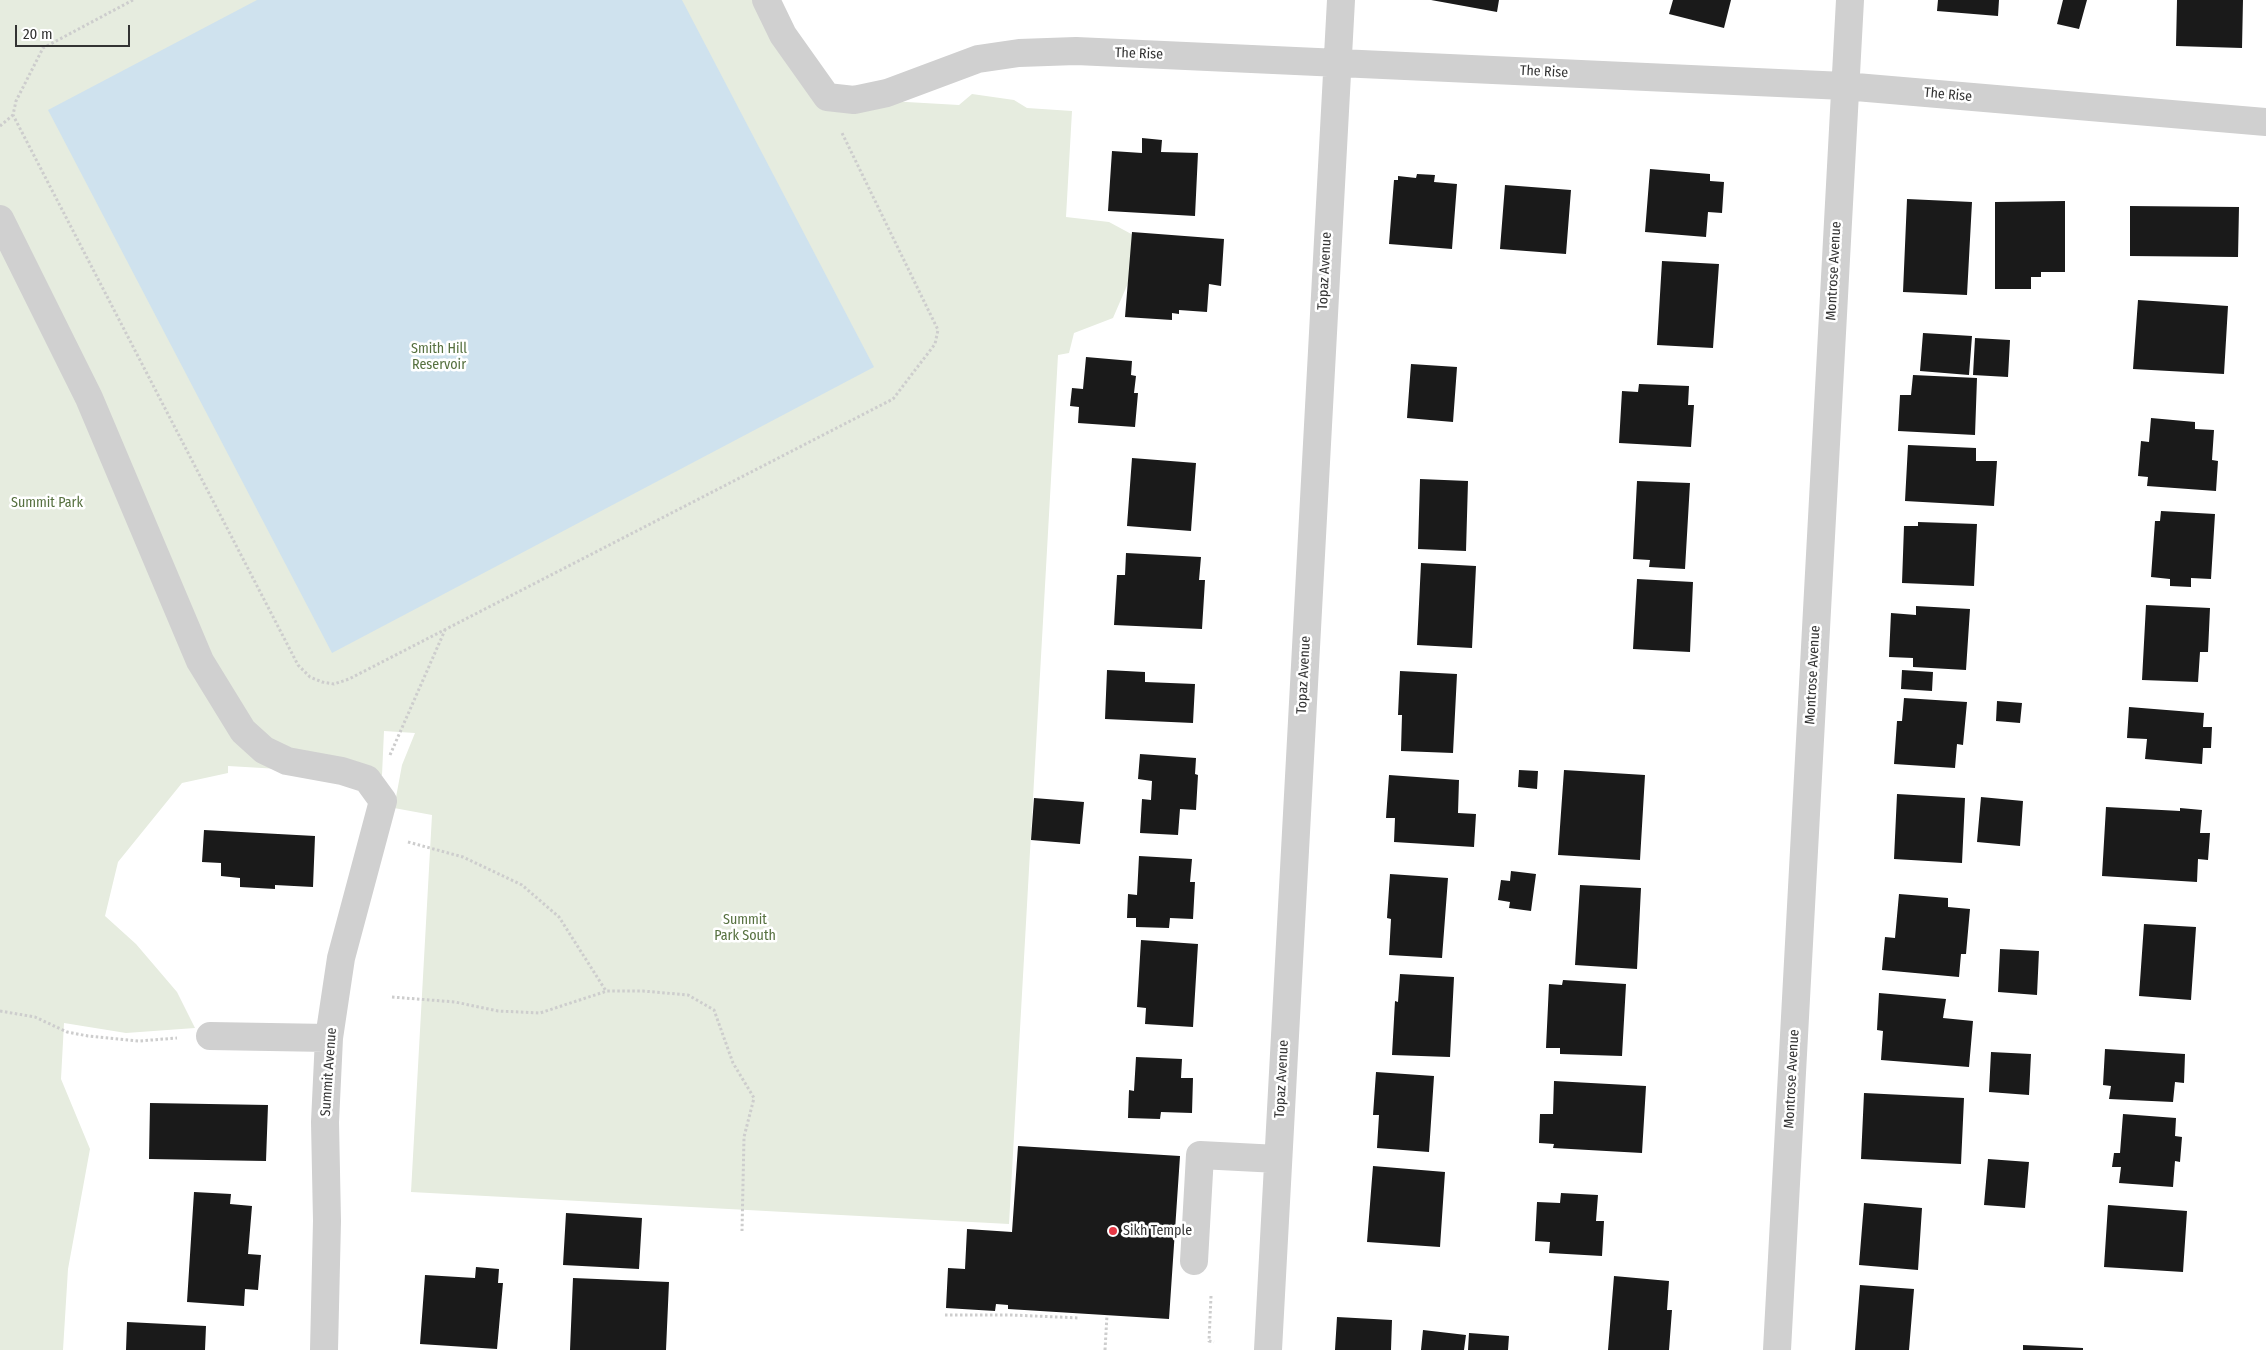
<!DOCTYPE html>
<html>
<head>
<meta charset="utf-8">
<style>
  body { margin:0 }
  #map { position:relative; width:2266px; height:1350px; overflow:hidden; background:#fff; font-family:"Fira Sans Condensed",sans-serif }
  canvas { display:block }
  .scale { position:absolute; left:15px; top:25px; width:115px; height:22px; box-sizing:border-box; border:2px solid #333; border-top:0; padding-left:6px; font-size:15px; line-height:18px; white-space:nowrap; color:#333; -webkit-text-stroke:4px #fff; paint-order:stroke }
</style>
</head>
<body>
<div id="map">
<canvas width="2266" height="1350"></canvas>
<div class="scale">20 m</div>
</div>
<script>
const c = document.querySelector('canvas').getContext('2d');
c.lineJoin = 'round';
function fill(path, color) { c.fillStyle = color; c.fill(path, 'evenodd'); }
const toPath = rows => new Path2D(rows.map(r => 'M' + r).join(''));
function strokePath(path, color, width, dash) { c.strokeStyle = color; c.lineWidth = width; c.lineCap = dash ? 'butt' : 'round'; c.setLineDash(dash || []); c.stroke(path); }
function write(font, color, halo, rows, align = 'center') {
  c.font = font + ' "Fira Sans Condensed",sans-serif'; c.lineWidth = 5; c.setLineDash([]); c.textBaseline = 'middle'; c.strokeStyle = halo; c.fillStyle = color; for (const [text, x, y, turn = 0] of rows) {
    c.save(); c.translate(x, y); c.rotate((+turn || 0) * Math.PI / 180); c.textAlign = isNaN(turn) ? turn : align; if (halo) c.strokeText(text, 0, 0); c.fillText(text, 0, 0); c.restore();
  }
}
fill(toPath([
  [0,0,768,0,819,97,959,105,972,94,1014,100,1027,108,1072,111,1066,217,1109,222,1135,236,1135,267,1113,318,1074,333,1069,353,1058,355,1009,1224,411,1192,432,815,394,808,402,765,415,733,384,731,382,775,228,766,228,773,182,783,118,862,105,916,136,944,177,992,195,1028,126,1033,64,1023,61,1079,90,1149,68,1269,63,1350,0,1350]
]), '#e6ecdf');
fill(toPath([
  [257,0,682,0,874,367,332,653,48,110]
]), '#cfe2ee');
fill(toPath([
  [1431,0,1499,0,1497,12],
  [1673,0,1731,0,1724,28,1669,14],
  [1938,0,1999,0,1998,16,1937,11],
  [2063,0,2087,0,2079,29,2057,24],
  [2177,0,2243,0,2242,48,2176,46],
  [1142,138,1162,140,1161,152,1198,153,1195,216,1108,211,1112,151,1142,153],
  [1650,169,1710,174,1710,181,1724,182,1722,213,1708,212,1706,237,1645,232],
  [1417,174,1435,175,1434,182,1457,184,1452,249,1389,244,1394,180,1398,180,1398,176,1416,178],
  [1505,185,1571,190,1566,254,1500,249],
  [1907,199,1972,202,1967,295,1903,292],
  [2065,201,2065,272,2041,272,2041,277,2031,277,2031,289,1995,289,1995,202],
  [2130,206,2239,207,2238,257,2130,256],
  [1132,232,1224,239,1221,286,1209,284,1207,312,1179,310,1179,314,1172,313,1172,320,1125,317],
  [1662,261,1719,264,1713,348,1657,345],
  [2138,300,2228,306,2224,374,2133,369],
  [1923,333,1972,336,1969,375,1920,371],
  [1975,338,2010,340,2008,377,1973,375],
  [1086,357,1132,361,1131,375,1136,376,1134,393,1138,393,1135,427,1078,423,1079,407,1070,406,1072,388,1083,389],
  [1411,364,1457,367,1453,422,1407,418],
  [1913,375,1977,378,1975,435,1898,431,1900,395,1911,395],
  [1639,384,1689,386,1688,405,1694,405,1691,447,1619,443,1622,391,1638,392],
  [2151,418,2195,422,2195,429,2214,430,2212,460,2218,461,2216,491,2147,486,2148,477,2138,476,2141,441,2149,442],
  [1908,445,1976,448,1976,461,1997,461,1994,506,1905,501],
  [1132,458,1196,463,1191,531,1127,526],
  [1420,479,1468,481,1466,551,1418,549],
  [1637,481,1690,483,1685,569,1649,567,1650,560,1633,559],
  [2161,511,2215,514,2211,579,2191,578,2191,587,2170,586,2170,579,2151,577,2155,521,2160,521],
  [1918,522,1977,524,1974,586,1902,583,1904,526,1918,526],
  [1126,553,1201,557,1199,580,1205,580,1202,629,1114,625,1117,575,1125,575],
  [1421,563,1476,566,1472,648,1417,645],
  [1637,579,1693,582,1690,652,1633,649],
  [2146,605,2210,608,2208,652,2200,652,2198,682,2142,680],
  [1916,606,1970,609,1966,670,1913,667,1913,658,1889,657,1891,613,1916,615],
  [1107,670,1145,672,1145,682,1195,684,1193,723,1105,719],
  [1902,670,1933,672,1932,691,1901,689],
  [1400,671,1457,674,1453,753,1401,751,1402,715,1398,715],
  [1904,698,1967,702,1963,745,1957,744,1955,768,1894,764,1897,721,1902,721],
  [1997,701,2022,703,2020,723,1996,721],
  [2129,707,2204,713,2203,727,2212,727,2211,748,2203,748,2202,764,2145,759,2147,739,2127,738],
  [1140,754,1196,758,1195,774,1198,775,1196,810,1180,809,1178,835,1140,833,1142,799,1151,800,1152,781,1138,779],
  [1519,770,1538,771,1537,789,1518,787],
  [1564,770,1645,775,1640,860,1558,855],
  [1389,775,1459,780,1458,813,1476,814,1474,847,1394,842,1395,818,1386,818],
  [1897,794,1965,798,1962,863,1894,859],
  [1981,797,2023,801,2020,846,1977,842],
  [1034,798,1084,802,1080,844,1031,840],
  [2106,807,2180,811,2180,808,2202,810,2200,833,2210,833,2208,860,2198,859,2197,882,2102,876],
  [204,830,315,836,313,887,275,885,275,889,240,887,240,878,221,876,221,863,202,862],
  [1139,856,1192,859,1190,882,1195,882,1193,919,1170,918,1169,928,1136,927,1136,918,1127,918,1128,894,1137,895],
  [1511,871,1536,874,1531,911,1509,908,1510,902,1498,900,1501,880,1510,881],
  [1390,874,1448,878,1442,958,1389,955,1391,919,1387,918],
  [1580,885,1641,888,1637,969,1575,965],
  [1899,894,1948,898,1948,907,1970,909,1966,954,1961,954,1959,977,1882,970,1885,937,1895,938],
  [2144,924,2196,927,2191,1000,2139,996],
  [1141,940,1198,944,1193,1027,1145,1024,1146,1008,1137,1007],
  [2000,949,2039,951,2037,995,1998,992],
  [1400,974,1454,977,1450,1057,1392,1055,1395,1001,1398,1002],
  [1563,980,1626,984,1622,1056,1560,1054,1560,1048,1546,1048,1549,984,1562,985],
  [1879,993,1946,999,1943,1018,1973,1021,1969,1067,1881,1060,1883,1031,1877,1030],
  [2105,1049,2185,1054,2184,1083,2175,1082,2173,1102,2109,1099,2111,1086,2103,1085],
  [1991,1052,2031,1054,2029,1095,1989,1092],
  [1136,1057,1182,1059,1181,1078,1193,1078,1192,1113,1161,1112,1160,1119,1128,1118,1129,1090,1134,1091],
  [1376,1072,1434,1076,1429,1152,1377,1148,1379,1115,1373,1115],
  [1554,1081,1646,1086,1642,1153,1553,1148,1554,1144,1539,1143,1540,1114,1553,1114],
  [1864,1093,1964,1098,1961,1164,1861,1159],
  [150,1103,268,1105,266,1161,149,1159],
  [2123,1114,2176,1118,2175,1136,2182,1137,2180,1162,2175,1161,2173,1187,2119,1183,2121,1167,2112,1167,2114,1153,2120,1153],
  [1018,1146,1180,1156,1169,1319,1008,1309,1008,1305,996,1304,995,1311,946,1308,948,1268,965,1269,967,1229,1012,1232],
  [1988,1159,2029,1162,2025,1208,1984,1205],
  [1373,1166,1445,1172,1440,1247,1367,1242],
  [194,1192,231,1194,230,1204,252,1206,248,1254,261,1255,258,1290,245,1289,244,1306,187,1302],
  [1561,1193,1598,1195,1596,1221,1604,1221,1602,1256,1549,1253,1550,1242,1535,1241,1537,1202,1560,1203],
  [1864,1203,1922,1208,1918,1270,1859,1265],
  [2108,1205,2187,1211,2183,1272,2104,1267],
  [566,1213,642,1218,639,1269,563,1265],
  [476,1267,499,1269,498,1283,503,1283,497,1349,420,1344,425,1275,475,1278],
  [1614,1276,1669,1281,1667,1310,1672,1310,1669,1350,1608,1350],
  [573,1278,669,1282,666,1350,570,1350],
  [1860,1285,1914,1289,1909,1350,1855,1350],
  [1337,1317,1392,1320,1391,1350,1335,1350],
  [127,1322,206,1326,205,1350,126,1350],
  [1423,1330,1466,1335,1464,1350,1421,1350],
  [1469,1333,1509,1336,1508,1350,1468,1350],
  [2023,1345,2083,1348,2083,1350,2023,1350]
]), '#1a1a1a');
strokePath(toPath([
  [133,0,43,48,16,101,13,115,298,665,310,677,322,682,334,684,349,679,893,399,935,344,938,330,842,133],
  [0,126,13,115],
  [390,755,445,630],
  [408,842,463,857,522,885,559,917,606,991],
  [392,997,455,1002,498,1011,540,1013,607,991,643,991,688,995,714,1010,733,1063,754,1098,744,1137,742,1231],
  [0,1011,35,1017,67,1032,88,1036,139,1041,177,1038],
  [1211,1296,1209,1341,1214,1342],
  [945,1315,1012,1315,1080,1318],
  [1105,1350,1107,1315]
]), '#cdcdcd', 3, [2.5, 2.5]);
strokePath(toPath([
  [766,0,783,35,827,97,854,100,887,93,978,59,1019,53,1076,51,1844,86,2266,122],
  [0,219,89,398,200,661,243,731,264,750,287,761,342,771,367,779,383,801,341,958,329,1038,325,1122,327,1221,324,1350],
  [210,1036,329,1038],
  [1194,1261,1200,1155,1278,1159],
  [1268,1350,1341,0],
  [1777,1350,1850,0]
]), '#d0d0d0', 28);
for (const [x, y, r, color] of [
  [1113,1231,5,"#e63946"]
]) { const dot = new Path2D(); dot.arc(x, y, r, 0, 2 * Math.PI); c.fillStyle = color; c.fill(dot); strokePath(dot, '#fff', 2); }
write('14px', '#333', '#fff', [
  ["The Rise",1139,54,2],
  ["The Rise",1544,72,3],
  ["The Rise",1948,95,5],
  ["Topaz Avenue",1325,271,-87],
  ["Montrose Avenue",1834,271,-87],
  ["Topaz Avenue",1304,675,-87],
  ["Montrose Avenue",1813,675,-87],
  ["Summit Avenue",329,1072,-86],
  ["Topaz Avenue",1282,1079,-87],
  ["Montrose Avenue",1792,1079,-87]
]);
write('14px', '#56703f', '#fff', [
  ["Smith Hill",439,349],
  ["Reservoir",439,365],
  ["Summit Park",47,503],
  ["Summit",745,920],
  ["Park South",745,936]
]);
write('14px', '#333', '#fff', [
  ["Sikh Temple",1123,1231]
], 'left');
</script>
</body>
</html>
